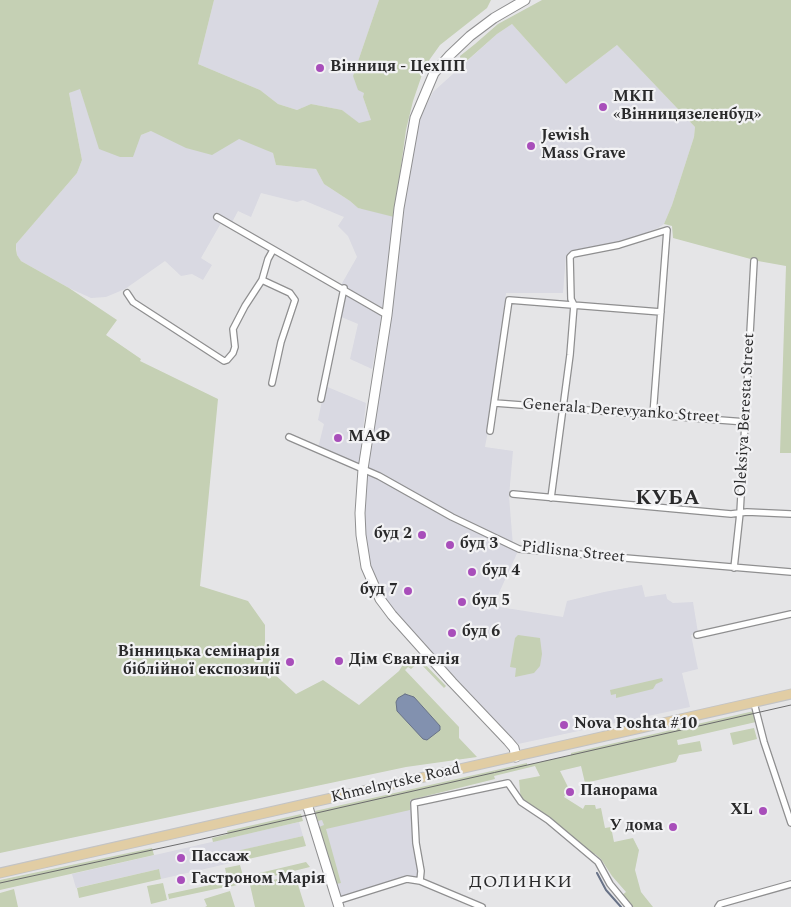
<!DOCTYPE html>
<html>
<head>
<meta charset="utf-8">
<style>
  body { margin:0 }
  canvas { display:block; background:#e5e5e7 }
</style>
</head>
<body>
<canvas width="791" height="907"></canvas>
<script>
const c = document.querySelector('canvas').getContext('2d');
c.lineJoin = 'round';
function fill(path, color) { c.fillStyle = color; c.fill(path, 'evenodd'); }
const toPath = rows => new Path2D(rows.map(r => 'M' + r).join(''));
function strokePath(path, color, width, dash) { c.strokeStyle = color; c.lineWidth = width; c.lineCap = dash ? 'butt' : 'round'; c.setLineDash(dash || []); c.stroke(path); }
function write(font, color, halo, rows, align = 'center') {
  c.font = font + ' Spectral,serif'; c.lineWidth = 4.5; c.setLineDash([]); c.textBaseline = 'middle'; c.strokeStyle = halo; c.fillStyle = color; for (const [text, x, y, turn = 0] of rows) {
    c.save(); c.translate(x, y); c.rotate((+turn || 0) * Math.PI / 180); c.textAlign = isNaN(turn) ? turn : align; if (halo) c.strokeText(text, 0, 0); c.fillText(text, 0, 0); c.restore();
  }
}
fill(toPath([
  [214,0,379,0,353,76,364,93,363,97,371,120,359,124,342,110,311,104,297,110,278,104,260,90,198,64],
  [512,24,566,84,617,45,695,127,694,137,672,205,664,224,658,228,628,240,566,255,563,293,506,293,493,403,485,447,513,451,509,496,513,546,519,549,493,606,563,617,567,601,604,592,642,585,645,597,666,594,667,599,673,603,693,602,698,633,691,635,698,669,682,673,690,707,518,744,459,682,383,597,369,565,363,534,367,464,403,203,420,118,433,92,497,34],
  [80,88,141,135,151,131,239,139,254,144,273,153,276,165,316,169,324,184,350,201,358,208,362,209,365,200,394,217,383,308,341,285,357,257,348,236,338,226,344,217,303,200,297,202,261,193,251,217,238,211,229,228,221,223,201,258,212,265,203,280,192,274,181,276,165,261,125,289,106,297,91,298,69,288,21,261,17,255,16,244,77,173,82,160,69,93],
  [345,294,382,315,372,369,350,359,358,324,339,316],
  [325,386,366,403,359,466,318,448,324,424,318,420],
  [414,803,420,881,407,879,341,899,318,821,322,820,328,823],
  [299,822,303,836,233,852,235,862,161,879,159,869,76,888,72,874]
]), '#d9d9e2');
fill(toPath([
  [0,0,214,0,198,64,260,90,278,104,297,110,311,104,342,110,359,123,371,120,363,97,364,93,358,90,353,76,379,0,491,0,487,8,440,45,425,66,413,101,406,130,394,217,358,208,350,201,324,184,316,169,276,165,273,153,239,139,212,155,186,148,151,131,141,135,133,157,120,157,99,149,80,89,69,93,82,160,77,173,16,244,16,249,17,255,21,261,69,288,117,320,106,335,141,359,140,361,218,399,200,586,248,601,265,625,265,645,259,654,264,651,276,665,271,671,296,694,323,680,359,705,399,671,404,663,414,653,446,686,444,688,419,662,411,669,408,667,405,670,459,727,459,738,477,757,406,767,0,853],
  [542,0,791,0,791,453,780,453,786,266,758,261,673,238,672,226,664,224,672,205,694,137,695,127,617,45,566,84,512,24,497,34,461,66,460,56,475,44,498,24],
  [518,635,540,638,542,654,540,666,534,673,515,677,516,668,510,667,515,638],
  [662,678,663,681,656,684,653,689,616,698,616,694,611,695,610,690],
  [754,711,756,722,677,740,678,745,700,741,702,751,679,755,676,762,585,783,581,766,560,771,569,789,564,797,583,809,585,805,595,805,596,809,601,808,605,828,611,827,614,842,633,838,639,850,635,870,641,892,653,907,632,907,620,897,626,892,612,876,601,859,595,854,589,854,521,802,519,780,540,776,535,766,494,776,495,779,410,800,410,810,326,829,341,883,336,884,319,827,324,825,322,820,318,821,315,811,527,763,527,765,554,759,571,755,571,753],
  [754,728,757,739,733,745,730,733],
  [301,814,303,821,213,842,212,838,228,834,227,831],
  [303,836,306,846,235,862,232,852],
  [152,848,154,855,0,890,0,880],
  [306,862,310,867,249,882,247,876],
  [240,865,245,883,229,887,225,868],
  [159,869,161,879,79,898,77,888],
  [295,875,305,907,255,907,250,885],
  [224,882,225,887,169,899,168,894],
  [163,883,167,900,151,904,147,886],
  [14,889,18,907,0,907,0,893],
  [230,891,235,907,205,907,207,906,204,899]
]), '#c5d0b4');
const water = toPath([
  [405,694,414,697,440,726,440,730,427,740,423,739,397,711,396,702,398,698,405,694]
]);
fill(water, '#8291af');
strokePath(water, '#687287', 1);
strokePath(toPath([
  [597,873,606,890,621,907]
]), '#687287', 2);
const minor = toPath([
  [217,217,387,315],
  [262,280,290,293,295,300,281,342,272,383],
  [127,293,133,302,224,361,227,360,233,353,235,347,233,329,245,306,262,280,268,259,273,250],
  [321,399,344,288],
  [495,403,746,422],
  [490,431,509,300,661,312],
  [289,437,379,476,452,517,519,549,791,572],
  [513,494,731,514,747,512,791,514],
  [551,498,570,355,574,305,571,299,570,257,573,254,619,245,667,230,653,415],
  [734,568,740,513,754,261],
  [697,635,791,614],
  [754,703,764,742,791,823],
  [420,881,421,871,416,843,414,803,508,783,521,802,548,820,598,862,610,884,629,907],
  [337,901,407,879,420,881,482,907],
  [718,907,720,904,791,884]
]);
const secondary = toPath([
  [516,757,514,748,508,741,452,682,392,615,380,599,366,567,361,535,360,513,363,469,387,315,399,208,415,118,434,73,450,55,470,36,494,18,525,0],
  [307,804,339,907]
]);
const primary = toPath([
  [0,873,791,694]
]);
strokePath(minor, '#8f8f90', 8);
strokePath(secondary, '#8f8f90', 11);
strokePath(primary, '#c3c3c4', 11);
strokePath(minor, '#fff', 5.5);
strokePath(secondary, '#fff', 9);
strokePath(primary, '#e1cda4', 9);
strokePath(toPath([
  [0,883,198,840,791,705]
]), '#6b6b6c', 1);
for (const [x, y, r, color] of [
  [320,68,5,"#a84eba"],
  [603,107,5,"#a84eba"],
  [531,146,5,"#a84eba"],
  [338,438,5,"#a84eba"],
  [422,535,5,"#a84eba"],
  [450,545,5,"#a84eba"],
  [472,572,5,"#a84eba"],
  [408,591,5,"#a84eba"],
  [462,602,5,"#a84eba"],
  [452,633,5,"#a84eba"],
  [339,661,5,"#a84eba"],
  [290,662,5,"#a84eba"],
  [564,725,5,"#a84eba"],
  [570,792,5,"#a84eba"],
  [763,811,5,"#a84eba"],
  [673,827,5,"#a84eba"],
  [181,858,5,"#a84eba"],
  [181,880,5,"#a84eba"]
]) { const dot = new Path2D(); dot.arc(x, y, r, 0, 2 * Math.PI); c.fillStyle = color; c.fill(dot); strokePath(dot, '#f2f2f4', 2); }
write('bold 16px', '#2a2a2b', '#f2f2f4', [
  ["Вінниця - ЦехПП",330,68],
  ["МКП",613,98],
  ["«Вінницязеленбуд»",613,116],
  ["Jewish",541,137],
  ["Mass Grave",541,155],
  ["МАФ",348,438],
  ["буд 2",412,535,"right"],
  ["буд 3",460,545],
  ["буд 4",482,572],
  ["буд 7",398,591,"right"],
  ["буд 5",472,602],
  ["буд 6",462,633],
  ["Вінницька семінарія",280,653,"right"],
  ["біблійної експозиції",280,671,"right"],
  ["Дім Євангелія",349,661],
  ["Nova Poshta #10",574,725],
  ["Панорама",580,792],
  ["XL",753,811,"right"],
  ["У дома",663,827,"right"],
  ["Пассаж",191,858],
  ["Гастроном Марія",191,880]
], 'left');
write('16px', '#2a2a2b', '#f2f2f4', [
  ["Generala Derevyanko Street",621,412,4],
  ["Oleksiya Beresta Street",746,415,-87],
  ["Pidlisna Street",573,553,6],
  ["Khmelnytske Road",396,784,-13]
]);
c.letterSpacing = '1px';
write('18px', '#2a2a2b', '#f2f2f4', [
  ["ДОЛИНКИ",521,883]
]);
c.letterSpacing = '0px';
c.letterSpacing = '1px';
write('bold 21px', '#2a2a2b', '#f2f2f4', [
  ["КУБА",668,500]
]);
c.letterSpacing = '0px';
</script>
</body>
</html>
